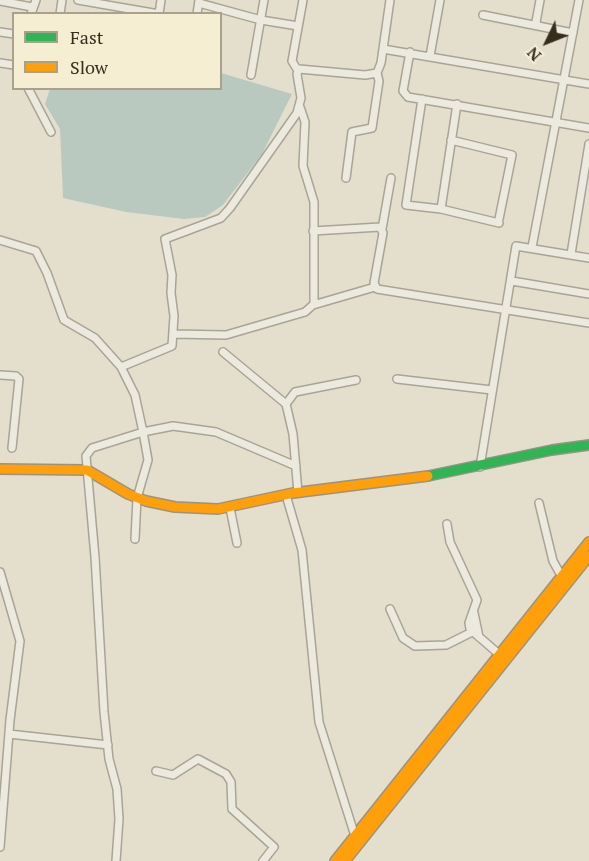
<!DOCTYPE html>
<html>
<head>
<meta charset="utf-8">
<style>
  body { margin:0 }
  #map { position:relative; width:589px; height:861px; overflow:hidden; background:#e4dfcd; font-family:"PT Serif",serif }
  canvas { display:block }
  .legend { position:absolute; left:12px; top:12px; width:210px; height:78px; box-sizing:border-box; background:#f5eed3; border:2px solid #a9a18b; margin:0; padding:8px 10px; list-style:none; font-size:18px; color:#372d1e }
  .legend li { display:flex; align-items:center; gap:12px; height:30px }
  .legend b { width:30px; border:2px solid #a9a18b }
  .north { position:absolute; left:517px; top:12px; width:60px; height:60px; -webkit-text-stroke:4px #f5eed3; paint-order:stroke; rotate:227deg; font-size:16px; font-weight:700; line-height:24px; text-align:center; color:#372d1e }
  .north::after { content:''; display:block; margin:auto; width:21px; height:27px; background:#372d1e; clip-path:polygon(50% 0,100% 100%,50% 72%,0 100%) }
</style>
</head>
<body>
<div id="map">
<canvas width="589" height="861"></canvas>
<ul class="legend">
<li><b style="height:8px;background:#30b455"></b>Fast</li>
<li><b style="height:8px;background:#ff9f0a"></b>Slow</li>
</ul>
<div class="north">N</div>
</div>
<script>
const c = document.querySelector('canvas').getContext('2d');
c.lineJoin = 'round';
function fill(path, color) { c.fillStyle = color; c.fill(path, 'evenodd'); }
const toPath = rows => new Path2D(rows.map(r => 'M' + r).join(''));
function strokePath(path, color, width, dash) { c.strokeStyle = color; c.lineWidth = width; c.lineCap = dash ? 'butt' : 'round'; c.setLineDash(dash || []); c.stroke(path); }
fill(toPath([
  [221,73,292,94,262,154,223,205,205,217,184,219,126,212,63,198,60,129,45,104,50,89,220,88]
]), '#b9c9c0');
const street = toPath([
  [78,0,159,14],
  [540,0,536,22,538,26,573,33],
  [0,1,32,7],
  [199,3,261,20,298,26],
  [31,14,36,0],
  [60,14,62,0],
  [159,14,161,0],
  [197,14,199,0],
  [483,15,538,26],
  [0,32,14,34],
  [383,49,589,84],
  [410,52,403,91,408,97,589,128],
  [430,56,440,0],
  [0,63,14,65],
  [298,71,292,61,303,0],
  [251,75,264,0],
  [28,88,51,132],
  [422,99,406,205,441,209,499,223],
  [451,140,512,155,499,219],
  [346,178,352,132,372,128,379,81,377,73],
  [441,209,457,104],
  [382,229,391,178],
  [313,231,380,227,383,233,374,283,377,289,589,323],
  [0,240,36,251,47,273,64,320,95,338,121,367,135,395,143,432,173,426,216,432,296,466],
  [532,247,579,0],
  [571,254,589,144],
  [512,281,589,294],
  [313,305,375,287],
  [173,334,226,335,305,312,314,304,314,202,303,166,305,122,300,107],
  [223,352,286,404,293,434,298,493],
  [121,367,172,346,174,316,171,293,172,275,165,239,221,218,230,208,297,113,301,98,297,74,299,69,365,75,377,73,381,63,390,0],
  [0,375,16,376,19,379,12,448],
  [397,379,492,390],
  [286,404,295,392,356,380],
  [480,467,516,246,589,258],
  [286,495,302,550,319,722,355,836],
  [539,503,553,561,562,577],
  [230,508,237,543],
  [447,524,450,542,477,600,469,623,470,629,500,655],
  [0,572,20,641,10,720,0,847],
  [390,609,403,638,415,646,446,645,472,632],
  [474,613,479,637],
  [9,734,108,745],
  [156,771,173,775,198,759,226,774,231,782,232,809,274,847,263,861],
  [116,861,119,819,117,789,109,759,104,712,95,557,86,456,92,448,143,432,148,460,137,498,135,539]
]);
const fast = toPath([
  [428,476,552,450,589,445]
]);
const slow = toPath([
  [0,469,87,470,128,494,146,501,175,507,218,509,293,493,428,476],
  [335,861,589,542],
  [345,861,589,556]
]);
strokePath(street, '#a9a496', 10);
strokePath(fast, '#999386', 12);
strokePath(slow, '#999386', 12);
strokePath(street, '#ece9df', 7);
strokePath(fast, '#30b455', 9);
strokePath(slow, '#ff9f0a', 9);
</script>
</body>
</html>
